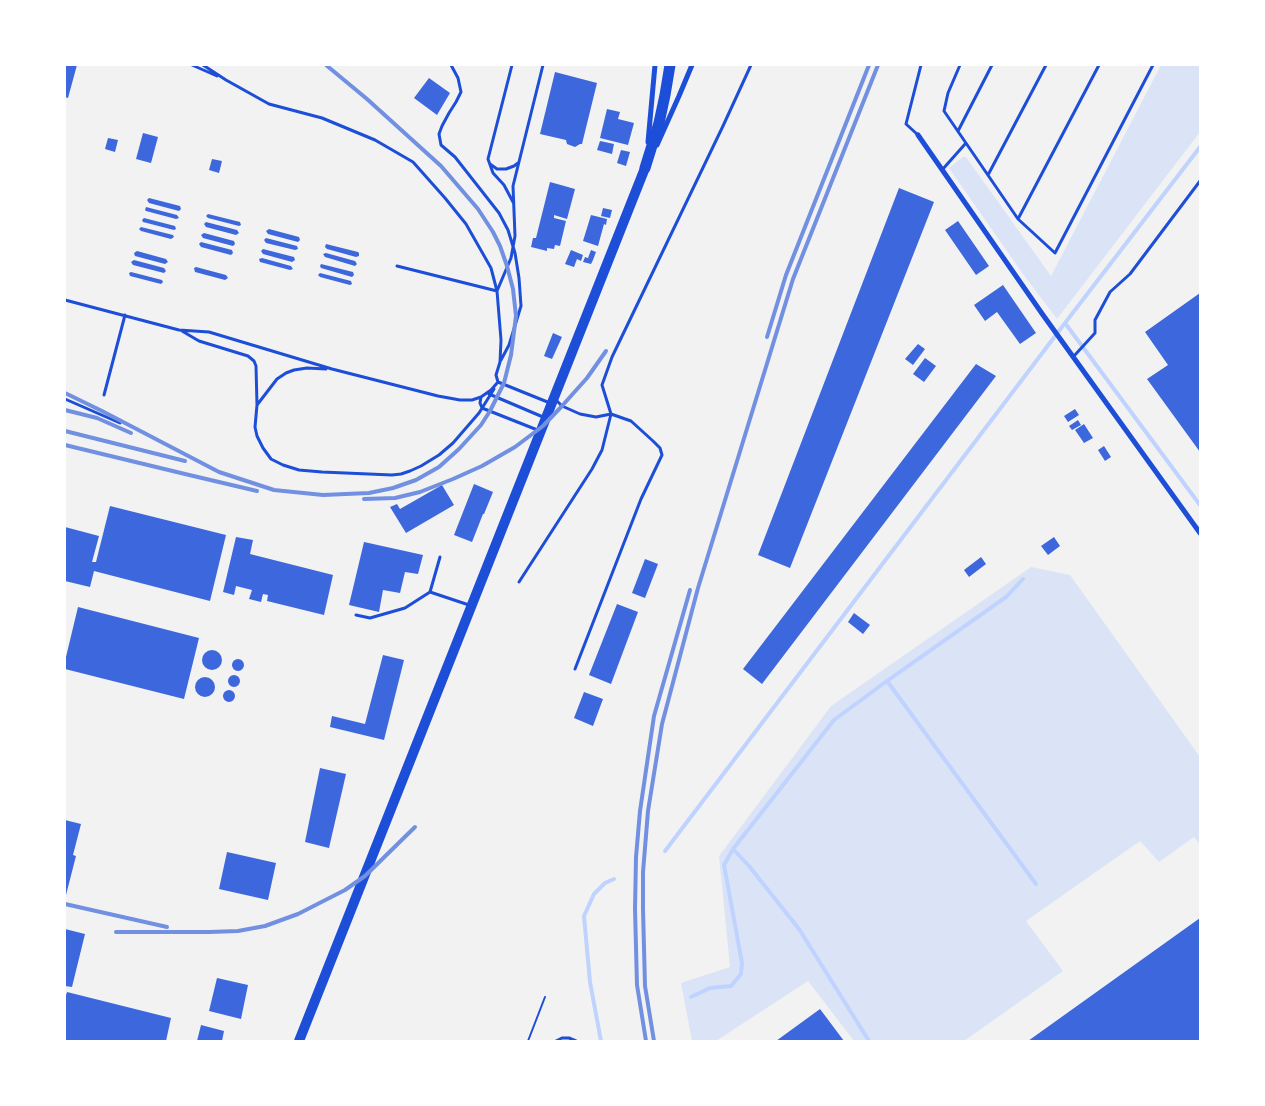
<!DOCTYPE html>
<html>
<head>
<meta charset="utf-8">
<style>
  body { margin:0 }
  #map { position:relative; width:1265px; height:1106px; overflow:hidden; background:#f2f2f2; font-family:Spectral,serif }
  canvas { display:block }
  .frame { position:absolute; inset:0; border:66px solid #fff; pointer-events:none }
</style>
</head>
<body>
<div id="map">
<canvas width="1265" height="1106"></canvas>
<div class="frame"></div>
</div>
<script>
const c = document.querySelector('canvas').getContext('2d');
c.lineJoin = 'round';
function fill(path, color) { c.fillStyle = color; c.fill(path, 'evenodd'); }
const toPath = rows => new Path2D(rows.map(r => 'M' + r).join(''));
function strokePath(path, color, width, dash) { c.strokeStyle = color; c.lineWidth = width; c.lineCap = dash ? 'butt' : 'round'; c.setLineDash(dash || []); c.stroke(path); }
fill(toPath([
  [1161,65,1200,65,1200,132,1057,319,1023,274,949,168,963,157,966,157,1051,276],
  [1031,567,1070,575,1200,757,1200,844,1194,837,1159,862,1140,841,1026,921,1063,971,964,1041,854,1041,808,981,716,1041,692,1041,681,983,730,967,719,856,831,706]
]), '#dbe4f7');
strokePath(toPath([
  [1065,323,1200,505],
  [887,681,1036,884],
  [733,849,749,866,799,929,869,1041],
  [665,851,1065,323,1200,147],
  [691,997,710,988,731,986,741,974,742,963,724,865,733,849,834,720,887,681,1006,597,1023,579],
  [601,1041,590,982,584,916,594,894,605,883,614,879]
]), '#bfd3fe', 4);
fill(toPath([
  [65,65,77,65,68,98,65,97],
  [555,72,597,83,582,144,580,144,575,147,567,144,566,140,540,134],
  [429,78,450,93,437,115,414,98],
  [607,109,620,112,618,119,634,123,628,145,600,138],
  [143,133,158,137,151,163,136,159],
  [108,138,118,140,115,152,105,149],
  [600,141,614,144,612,154,597,150],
  [621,150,630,152,626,166,617,163],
  [212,159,222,161,219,173,209,170],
  [550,182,575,189,567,219,554,215,554,218,566,221,560,246,555,245,554,249,547,248,547,251,531,247,533,238,536,238],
  [899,188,934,202,790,568,758,555],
  [149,198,180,206,181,209,179,211,149,203,147,200],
  [146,207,177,215,179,218,176,219,146,211,145,210],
  [603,208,612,210,610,218,601,216],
  [208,214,240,222,241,225,239,226,208,218,206,216],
  [591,215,607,219,606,225,604,224,598,246,583,241],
  [144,218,175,226,176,229,174,230,143,222,142,220],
  [958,221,989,266,976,275,945,230],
  [206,222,237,230,239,233,236,235,206,227,204,224],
  [141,227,173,235,174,237,171,239,141,231,139,229],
  [269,229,299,237,300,240,298,242,268,234,266,231],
  [204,233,234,241,235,244,233,246,203,238,201,235],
  [266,238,297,246,298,249,295,250,266,243,264,240],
  [201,242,232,250,233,253,231,255,201,247,199,244],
  [326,244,358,252,359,253,359,256,356,257,327,249,325,247],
  [263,249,294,257,295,260,292,262,263,254,261,251],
  [571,250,583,255,581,261,577,259,574,267,565,264],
  [591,250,596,252,593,260,588,258],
  [137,251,166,259,168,262,165,264,135,256,134,253],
  [326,253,355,261,357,264,355,266,325,257,323,254],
  [585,257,593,260,591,264,583,262],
  [262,258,291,266,293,269,290,270,260,262,259,259],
  [134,260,164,268,166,271,164,273,133,265,131,262],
  [321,264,353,272,354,275,352,277,321,268,320,266],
  [196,267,226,275,228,278,225,280,195,272,194,268],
  [131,272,162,280,163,282,161,284,130,276,129,273],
  [320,273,351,281,352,284,350,285,320,277,318,275],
  [1003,285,1036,333,1020,344,997,312,985,321,974,305],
  [1200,293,1200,452,1147,379,1168,365,1145,332],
  [553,333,562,337,552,359,544,356],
  [918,344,925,349,913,365,905,359],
  [925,358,936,366,924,382,913,374],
  [976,364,996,376,762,684,743,669],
  [1075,409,1079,415,1068,422,1064,416],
  [1078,420,1081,425,1072,430,1069,426],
  [1084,424,1093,438,1084,443,1075,430],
  [1104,446,1111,457,1105,461,1098,450],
  [474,484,493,492,484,514,483,514,472,542,454,535],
  [442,485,454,505,406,533,390,507,397,504,400,509],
  [110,506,226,535,210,601,94,571,90,587,65,581,65,527,99,536,92,562,96,562],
  [236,537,253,540,250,554,333,575,324,615,267,601,268,595,263,594,261,602,249,599,252,590,236,586,234,595,223,592],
  [1054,537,1060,546,1048,555,1041,546],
  [364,542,423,555,418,574,405,572,400,593,383,590,379,612,349,605],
  [981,557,986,564,969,577,964,570],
  [645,559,658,564,645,598,632,593],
  [617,604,638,612,611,684,589,675],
  [78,607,199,638,184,699,65,669,65,661],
  [854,613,870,625,863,634,848,622],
  '202 660a10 10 0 1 1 20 0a10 10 0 1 1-20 0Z',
  [383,655,404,660,384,740,330,727,332,716,365,724],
  '232 665a6 6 0 1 1 12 0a6 6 0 1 1-12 0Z',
  '228 681a6 6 0 1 1 12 0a6 6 0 1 1-12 0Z',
  '195 687a10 10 0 1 1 20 0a10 10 0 1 1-20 0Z',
  '223 696a6 6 0 1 1 12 0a6 6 0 1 1-12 0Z',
  [584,692,603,699,593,726,574,718],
  [320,768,346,774,329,848,305,842],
  [65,820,81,824,73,855,76,856,66,895],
  [227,852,276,863,268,900,219,889],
  [1200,918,1200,1041,1028,1041],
  [65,929,85,934,72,987,65,986],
  [217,978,248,985,241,1019,209,1011],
  [67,992,171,1018,166,1041,69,1041,65,1040,65,998],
  [820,1009,844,1041,776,1041],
  [201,1025,224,1031,222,1041,197,1041]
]), '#3d67dc');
strokePath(toPath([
  [528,1041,545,997]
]), '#1d4ed8', 2);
strokePath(toPath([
  [192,65,217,76],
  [203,65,226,80,269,104,322,118,375,140,413,162,445,198,466,224,491,268,497,291,501,340,500,362,496,375,498,382,550,403],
  [451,65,458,78,461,92,456,102,449,113,442,126,439,134,441,145,455,157,499,213,508,230,515,253,519,278,521,306,509,345,501,360],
  [512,65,488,159,493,173,504,185,513,202],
  [960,65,948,93,944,111,1018,219,1055,253,1153,65],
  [958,131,992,65],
  [918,135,906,124,921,65],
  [490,164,497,169,506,169,514,166,518,163],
  [942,170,966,143],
  [988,175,1046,65],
  [1018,219,1099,65],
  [397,266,497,291,511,258,515,236,513,186,543,65],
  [65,300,179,330,209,332,332,369,438,396,460,400,472,400,481,397,491,390,498,382],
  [182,331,199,341,248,356,254,361,256,366,257,405],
  [1074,356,1095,333,1095,320,1110,292,1130,274,1200,181],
  [326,369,307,368,294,370,286,373,277,379,257,405,255,427,257,436,263,448,271,459,283,465,299,470,322,472,392,475,401,474,410,471,421,466,439,455,453,443,479,413,494,389],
  [489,394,543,417],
  [104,395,125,315],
  [481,397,480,403,482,408,540,431],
  [65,399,120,423],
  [556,400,562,406,580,414,596,417,611,414,631,421,653,441,660,448,662,455,641,499,575,669],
  [519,582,592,469,602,450,611,414,602,385,612,357,723,126,751,65],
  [430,592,469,605],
  [356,615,370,618,405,608,430,592,440,557],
  [556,1041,562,1038,569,1038,576,1041]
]), '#1d4ed8', 3);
strokePath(toPath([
  [918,135,1043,315,1200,533],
  [648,142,655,65],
  [657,145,679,96,692,65]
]), '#1d4ed8', 5);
strokePath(toPath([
  [299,1041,645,168]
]), '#1d4ed8', 10);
strokePath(toPath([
  [645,168,659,123,665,95,670,65]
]), '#1d4ed8', 11);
strokePath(toPath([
  [767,337,786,275,869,65],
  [65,393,102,411,219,472,274,490,323,495,369,493,393,488,416,480,439,467,459,449,481,425,490,411,504,383,511,355,516,316,513,289,507,266,500,246,493,232,478,209,441,166,367,99,326,65],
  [65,410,97,418,131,433],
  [65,431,185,461],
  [65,445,185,474,257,491],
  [364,499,395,498,420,492,453,479,482,466,515,447,543,426,562,406,587,378,606,351],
  [65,904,167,927],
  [116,932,209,932,238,931,265,926,298,914,345,890,365,876,415,827],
  [646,1041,637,985,635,909,636,857,640,811,654,716,690,590],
  [654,1041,645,986,643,909,643,872,648,811,662,724,698,588,793,279,878,65]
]), '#7290e2', 4);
</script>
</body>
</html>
